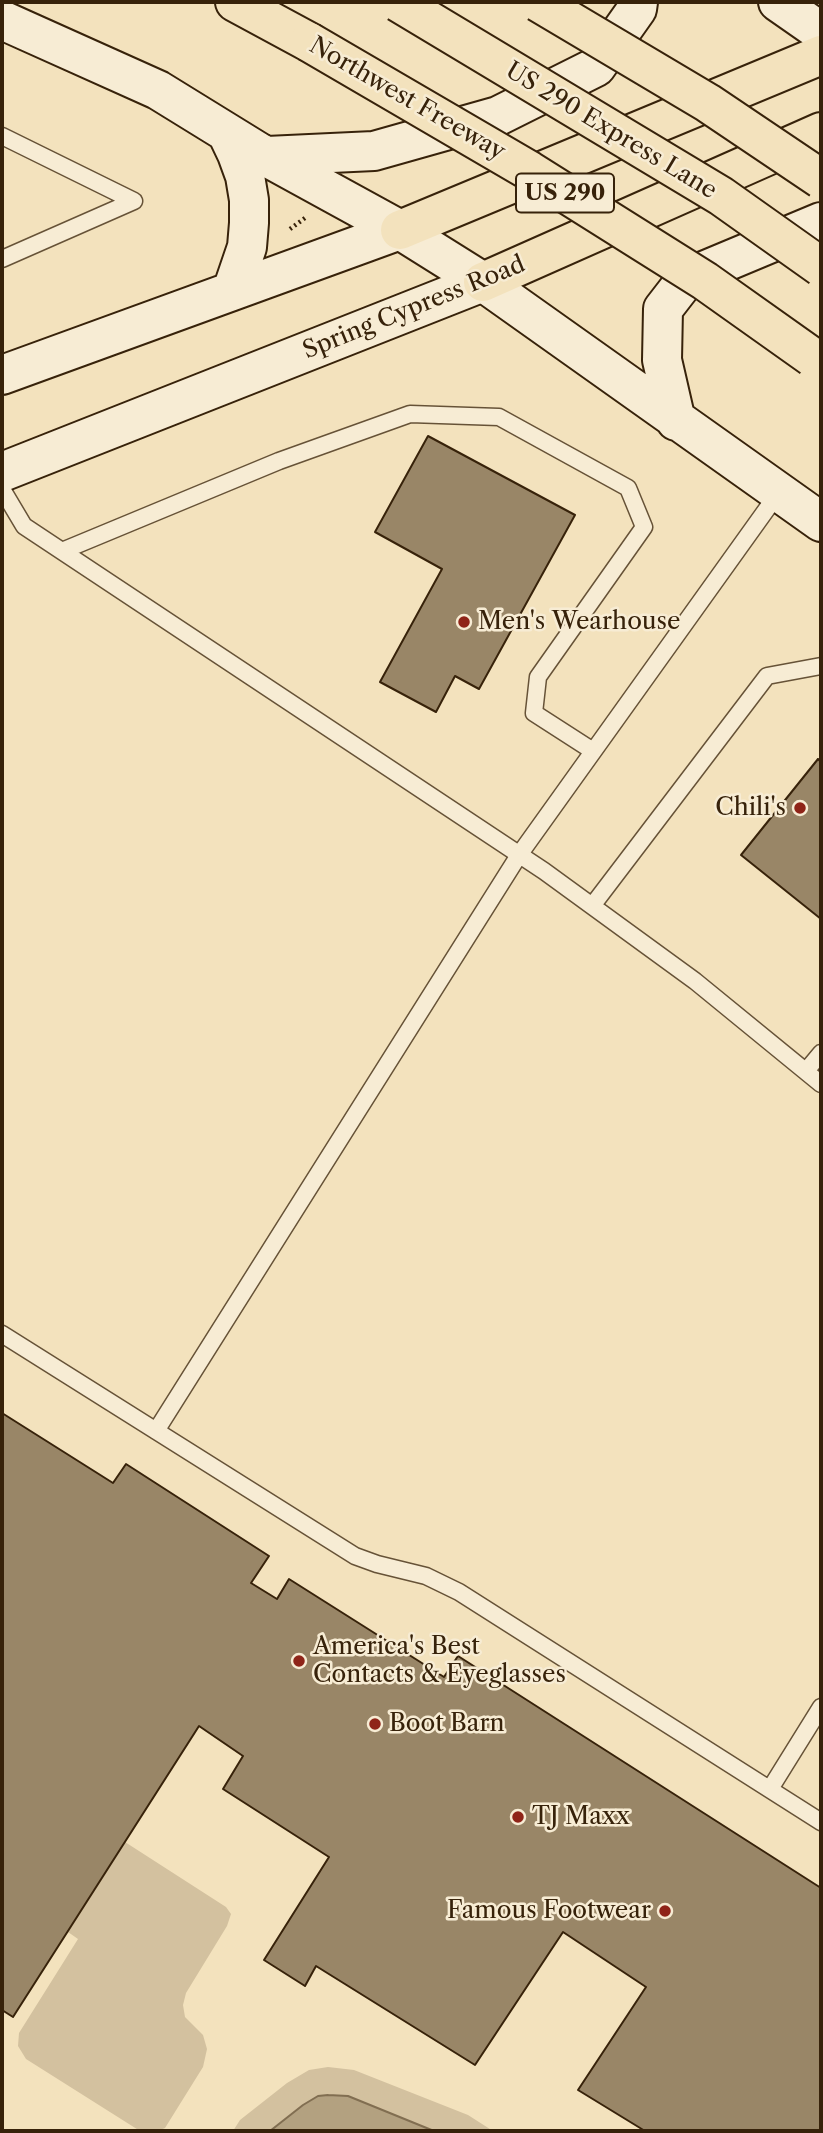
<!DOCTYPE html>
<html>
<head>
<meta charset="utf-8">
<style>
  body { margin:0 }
  #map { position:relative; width:823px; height:2133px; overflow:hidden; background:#f3e2bd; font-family:"Libre Caslon Text",serif }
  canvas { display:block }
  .frame { position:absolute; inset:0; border:4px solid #37220a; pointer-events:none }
</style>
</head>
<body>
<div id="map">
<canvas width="823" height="2133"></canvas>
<div class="frame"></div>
</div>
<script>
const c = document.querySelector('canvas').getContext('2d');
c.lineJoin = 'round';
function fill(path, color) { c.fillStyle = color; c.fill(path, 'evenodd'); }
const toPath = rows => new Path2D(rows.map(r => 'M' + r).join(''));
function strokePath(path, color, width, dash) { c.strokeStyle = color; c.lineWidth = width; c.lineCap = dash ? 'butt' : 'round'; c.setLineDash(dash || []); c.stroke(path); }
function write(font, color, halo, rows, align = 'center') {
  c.font = font + ' "Libre Caslon Text",serif'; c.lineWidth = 5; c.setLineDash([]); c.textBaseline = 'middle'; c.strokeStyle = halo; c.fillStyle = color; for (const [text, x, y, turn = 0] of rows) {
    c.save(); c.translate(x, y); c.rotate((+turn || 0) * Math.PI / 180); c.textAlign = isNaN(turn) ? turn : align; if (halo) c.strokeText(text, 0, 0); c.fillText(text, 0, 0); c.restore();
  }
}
fill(toPath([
  [125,1842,226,1907,231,1914,227,1926,186,1993,183,2005,185,2017,203,2035,207,2049,203,2067,165,2128,158,2131,140,2131,26,2059,18,2046,19,2033,78,1939,68,1932],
  [328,2067,354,2070,468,2115,493,2131,233,2131,240,2120,287,2083,309,2070]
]), '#d3c19f');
const water = toPath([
  [328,2095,348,2096,434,2131,270,2131,303,2105,318,2096,328,2095]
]);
fill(water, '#b3a180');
strokePath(water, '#816e51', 2);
const building = toPath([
  [428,436,575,515,479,689,455,676,436,712,380,682,442,569,375,532,428,436],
  [818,759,821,762,821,919,741,855,818,759],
  [2,1413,113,1483,126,1464,269,1556,251,1583,277,1599,289,1579,444,1677,458,1656,821,1888,821,2131,645,2131,578,2090,646,1987,563,1932,475,2065,316,1966,305,1986,264,1960,329,1857,223,1789,243,1756,199,1726,13,2017,2,2010,2,1413]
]);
fill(building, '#998667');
strokePath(building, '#37220a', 2);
const lane = toPath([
  [2,136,134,201,2,259],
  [2,489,24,526,544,871,695,981,821,1084],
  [62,551,279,461,410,414,499,417,628,488,644,527,538,677,534,713,593,751],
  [592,906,767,676,821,666],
  [806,1071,821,1053],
  [2,1334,355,1556,377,1564,426,1576,459,1592,821,1822],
  [156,1431,519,855,779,492],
  [770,1789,821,1707]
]);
const secondary = toPath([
  [778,2,821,32],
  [2,20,158,90,265,156,400,230,483,282,821,522],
  [227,133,237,154,245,176,249,200,249,223,247,247,232,291],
  [267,156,374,151,498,116,596,67,637,9,638,2],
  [2,375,400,230],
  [676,421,662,360,663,309,687,278,821,222],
  [2,472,483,282]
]);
const primary = toPath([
  [400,230,821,55],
  [483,282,821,132]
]);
const highway = toPath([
  [235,2,309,42]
]);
strokePath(lane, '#665237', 19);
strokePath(secondary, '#37220a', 42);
strokePath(primary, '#37220a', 42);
strokePath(highway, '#37220a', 42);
strokePath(toPath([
  [290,229,305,218]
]), '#37220a', 4.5, [2, 3.5]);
strokePath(lane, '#f7ecd4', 16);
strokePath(secondary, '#f7ecd4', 38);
strokePath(primary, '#f3e2bd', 38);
strokePath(highway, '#f3e2bd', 38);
const highwayBridge = toPath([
  [398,2,721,196,821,267],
  [538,2,708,103,821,179],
  [309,42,530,171,705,281,812,357]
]);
strokePath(highwayBridge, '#37220a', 42, []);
strokePath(highwayBridge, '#f3e2bd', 38);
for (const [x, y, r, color] of [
  [464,622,7,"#8f2418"],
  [800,808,7,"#8f2418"],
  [299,1661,7,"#8f2418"],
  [375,1724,7,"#8f2418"],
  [518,1817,7,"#8f2418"],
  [665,1911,7,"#8f2418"]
]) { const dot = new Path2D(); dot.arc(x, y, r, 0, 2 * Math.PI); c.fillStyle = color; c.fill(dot); strokePath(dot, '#f7ecd4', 2.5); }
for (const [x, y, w] of [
  [565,193,98]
]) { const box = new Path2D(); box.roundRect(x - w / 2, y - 19.5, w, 39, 5); c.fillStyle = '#f7ecd4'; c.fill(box); strokePath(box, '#37220a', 2); }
write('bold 23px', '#37220a', null, [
  ["US 290",565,193]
]);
write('24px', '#37220a', '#f7ecd4', [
  ["Northwest Freeway",407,99,30],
  ["US 290 Express Lane",611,131,31],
  ["Spring Cypress Road",414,308,-22]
]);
write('24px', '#37220a', '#f7ecd4', [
  ["Men's Wearhouse",478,622],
  ["Chili's",786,808,"right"],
  ["America's Best",313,1647],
  ["Contacts & Eyeglasses",313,1675],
  ["Boot Barn",389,1724],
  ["TJ Maxx",532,1817],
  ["Famous Footwear",651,1911,"right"]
], 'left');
</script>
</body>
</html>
